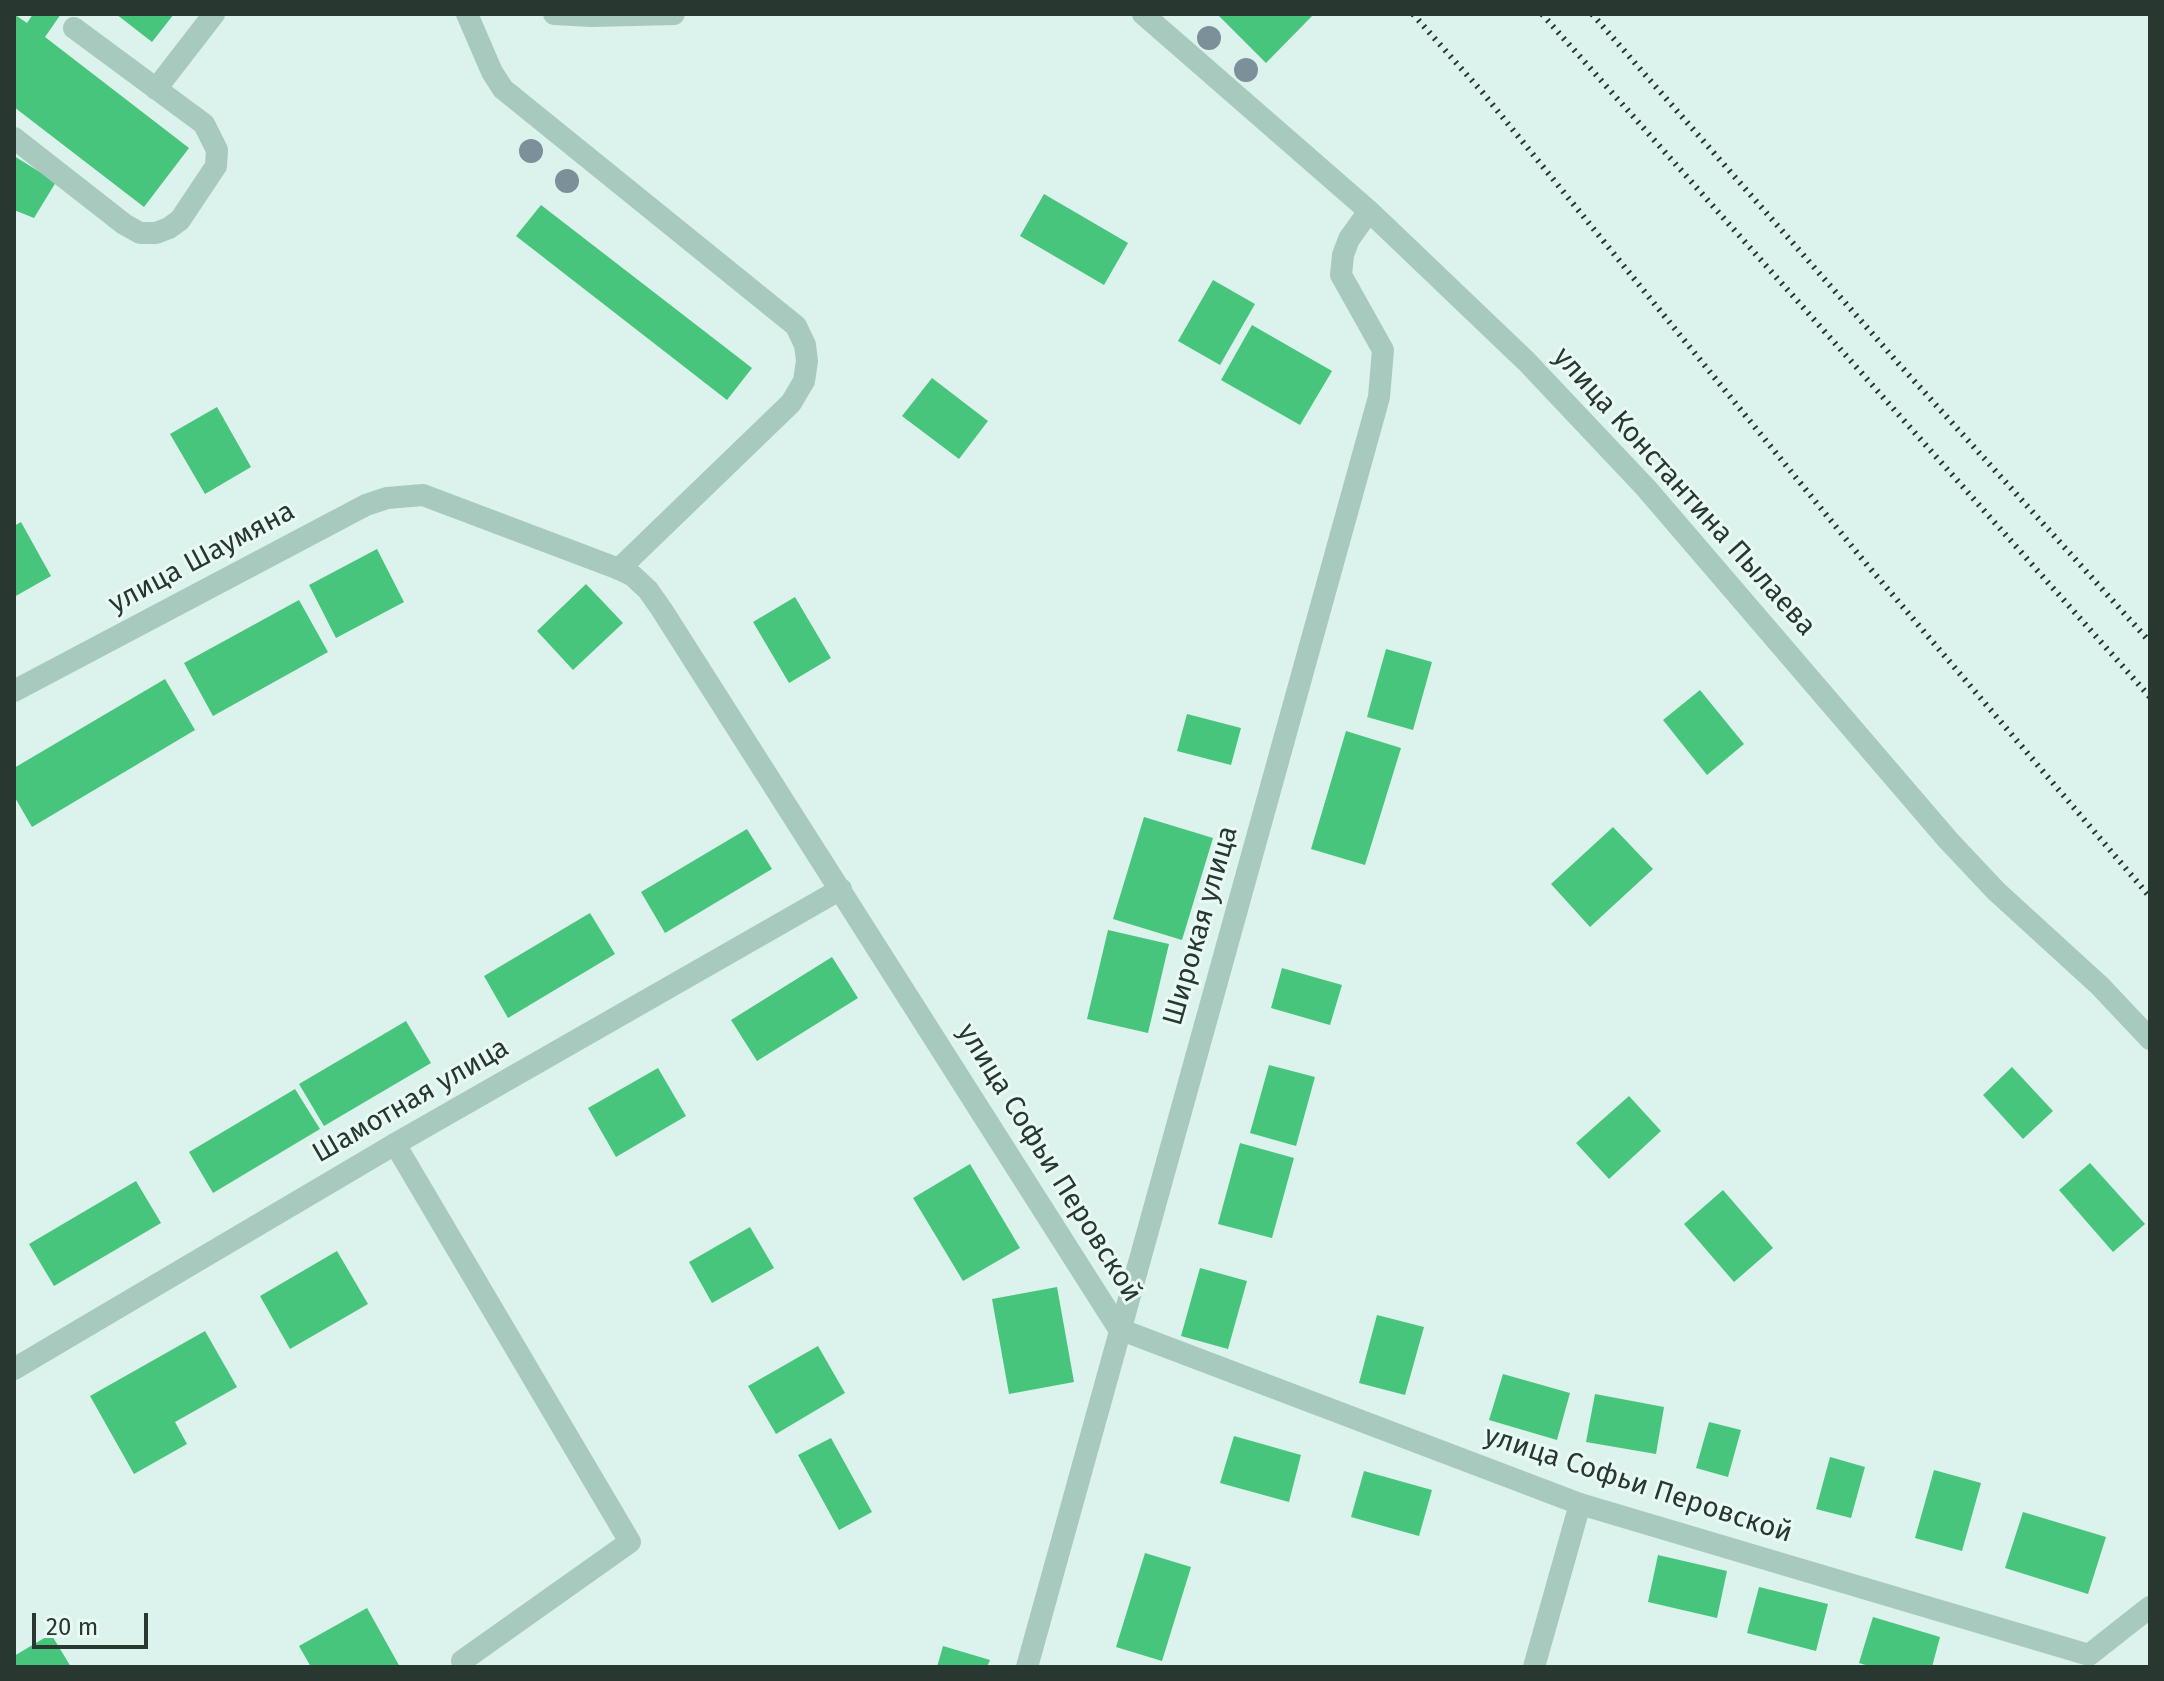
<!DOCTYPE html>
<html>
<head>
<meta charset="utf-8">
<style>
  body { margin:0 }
  #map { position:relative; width:2164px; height:1681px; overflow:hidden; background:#dcf2ec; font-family:"Fira Sans",sans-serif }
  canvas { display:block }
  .frame { position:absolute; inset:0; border:16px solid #283730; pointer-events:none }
  .scale { position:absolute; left:32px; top:1613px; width:116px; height:36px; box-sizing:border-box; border:4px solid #283730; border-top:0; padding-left:10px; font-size:24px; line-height:28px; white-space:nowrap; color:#283730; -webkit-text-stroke:6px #e9faf5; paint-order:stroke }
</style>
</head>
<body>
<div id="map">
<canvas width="2164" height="1681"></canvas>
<div class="frame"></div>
<div class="scale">20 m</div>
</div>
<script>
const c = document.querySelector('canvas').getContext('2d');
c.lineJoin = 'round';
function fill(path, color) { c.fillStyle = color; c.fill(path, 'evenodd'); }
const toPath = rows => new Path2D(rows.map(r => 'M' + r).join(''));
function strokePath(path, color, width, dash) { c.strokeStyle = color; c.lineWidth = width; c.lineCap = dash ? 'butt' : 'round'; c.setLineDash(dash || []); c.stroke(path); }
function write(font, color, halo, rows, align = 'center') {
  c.font = font + ' "Fira Sans",sans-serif'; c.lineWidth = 6; c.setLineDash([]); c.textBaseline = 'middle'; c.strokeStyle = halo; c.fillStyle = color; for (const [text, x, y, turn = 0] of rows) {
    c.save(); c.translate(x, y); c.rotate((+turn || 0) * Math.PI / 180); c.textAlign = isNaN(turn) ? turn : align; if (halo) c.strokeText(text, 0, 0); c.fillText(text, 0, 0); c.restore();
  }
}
fill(toPath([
  [14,14,27,23,33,14,61,14,45,37,189,148,144,207,14,107],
  [116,14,174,14,152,42],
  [1217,14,1314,14,1266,63],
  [14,156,56,182,34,218,14,210],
  [1044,194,1128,243,1104,285,1020,236],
  [541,205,752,368,727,400,516,236],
  [1213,280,1255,304,1220,365,1178,341],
  [1252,325,1332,371,1300,425,1221,380],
  [932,378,988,421,959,459,902,416],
  [217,407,251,467,205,494,170,434],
  [21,522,51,576,14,597,14,526],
  [377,549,404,602,336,638,309,585],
  [586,584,623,623,573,670,537,631],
  [795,597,831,658,789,683,753,622],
  [299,600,328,652,213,716,184,663],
  [1386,649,1432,662,1413,730,1367,717],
  [165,679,195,730,32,827,14,796,14,768],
  [1700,690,1744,744,1707,775,1663,720],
  [1187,714,1241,728,1231,765,1177,751],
  [1346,731,1401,748,1365,865,1311,849],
  [1144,817,1213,838,1182,940,1113,919],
  [1613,827,1653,869,1590,927,1551,884],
  [747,829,772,869,665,933,641,892],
  [590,913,615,954,508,1018,484,976],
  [1108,930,1169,944,1148,1033,1087,1019],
  [832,957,858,998,757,1061,731,1020],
  [1282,968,1342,985,1330,1025,1271,1008],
  [406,1021,431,1063,324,1126,299,1084],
  [1269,1065,1315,1077,1296,1146,1250,1133],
  [2012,1067,2053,1111,2023,1139,1983,1095],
  [658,1068,686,1116,616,1157,588,1108],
  [295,1089,320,1129,213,1193,189,1152],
  [1629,1096,1661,1131,1609,1179,1576,1143],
  [1240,1143,1294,1158,1272,1238,1218,1224],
  [2090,1163,2145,1224,2113,1252,2059,1190],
  [970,1164,1020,1248,963,1281,913,1198],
  [136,1181,161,1223,54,1286,29,1244],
  [1723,1190,1773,1248,1734,1282,1684,1224],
  [750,1227,774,1268,712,1303,689,1262],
  [337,1251,368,1304,290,1349,260,1296],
  [1200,1268,1247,1281,1228,1349,1181,1336],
  [1057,1287,1074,1382,1009,1394,992,1299],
  [1377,1315,1424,1327,1405,1395,1359,1383],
  [205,1331,237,1387,175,1422,187,1444,134,1474,90,1396],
  [818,1346,845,1393,776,1434,748,1386],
  [1503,1374,1570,1393,1557,1440,1489,1420],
  [1595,1394,1664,1407,1656,1454,1586,1442],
  [1709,1422,1741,1430,1728,1477,1696,1468],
  [1234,1436,1301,1455,1289,1502,1220,1483],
  [831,1438,872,1512,839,1530,798,1455],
  [1830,1457,1865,1467,1851,1518,1816,1509],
  [1934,1470,1981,1483,1962,1551,1915,1538],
  [1364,1471,1432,1490,1419,1536,1351,1517],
  [2023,1512,2106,1537,2088,1594,2005,1568],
  [1145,1553,1191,1567,1162,1661,1116,1647],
  [1658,1555,1727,1571,1717,1618,1648,1602],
  [1759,1587,1828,1604,1816,1651,1747,1633],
  [367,1608,400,1667,311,1667,299,1646],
  [1873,1617,1940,1637,1932,1667,1872,1667,1859,1663],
  [51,1634,71,1667,14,1667,14,1656],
  [943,1646,990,1660,987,1667,937,1667]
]), '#47c57c');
strokePath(toPath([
  [467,14,492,72,503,89,796,326,805,345,807,361,804,381,791,403,619,569],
  [156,89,214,14],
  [14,138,124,224,140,233,156,233,169,228,180,220,216,166,217,150,204,124,74,28],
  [395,1144,630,1542,462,1661],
  [1534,1667,1580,1504]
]), '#a8cabe', 22);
strokePath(toPath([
  [554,14,592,16,674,14],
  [1143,14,1369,211,1527,362,1646,488,1948,840,1996,891,2100,986,2150,1039],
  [14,691,366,505,387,498,423,495,619,569,633,576,648,590,662,610,1119,1329,1580,1504,2089,1655,2150,1607],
  [14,1369,395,1144,841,889],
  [1027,1667,1379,397,1383,350,1341,275,1343,255,1349,239,1369,211]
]), '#a8cabe', 22);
strokePath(toPath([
  [1413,14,1483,93,1863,560,2150,897],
  [1542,14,2150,697],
  [1592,14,1898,363,2150,642]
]), '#283730', 6, [2, 6]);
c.fillStyle = '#7b9099';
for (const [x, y] of [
  [1209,38],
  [1246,70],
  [531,151],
  [567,181]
]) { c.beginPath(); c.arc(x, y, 12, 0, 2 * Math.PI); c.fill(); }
write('28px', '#283730', '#e9faf5', [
  ["улица Константина Пылаева",1684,492,48],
  ["улица Шаумяна",202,558,-28],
  ["Широкая улица",1201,926,-74],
  ["Шамотная улица",411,1101,-30],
  ["улица Софьи Перовской",1049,1163,58],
  ["улица Софьи Перовской",1638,1485,18]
]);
</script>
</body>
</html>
